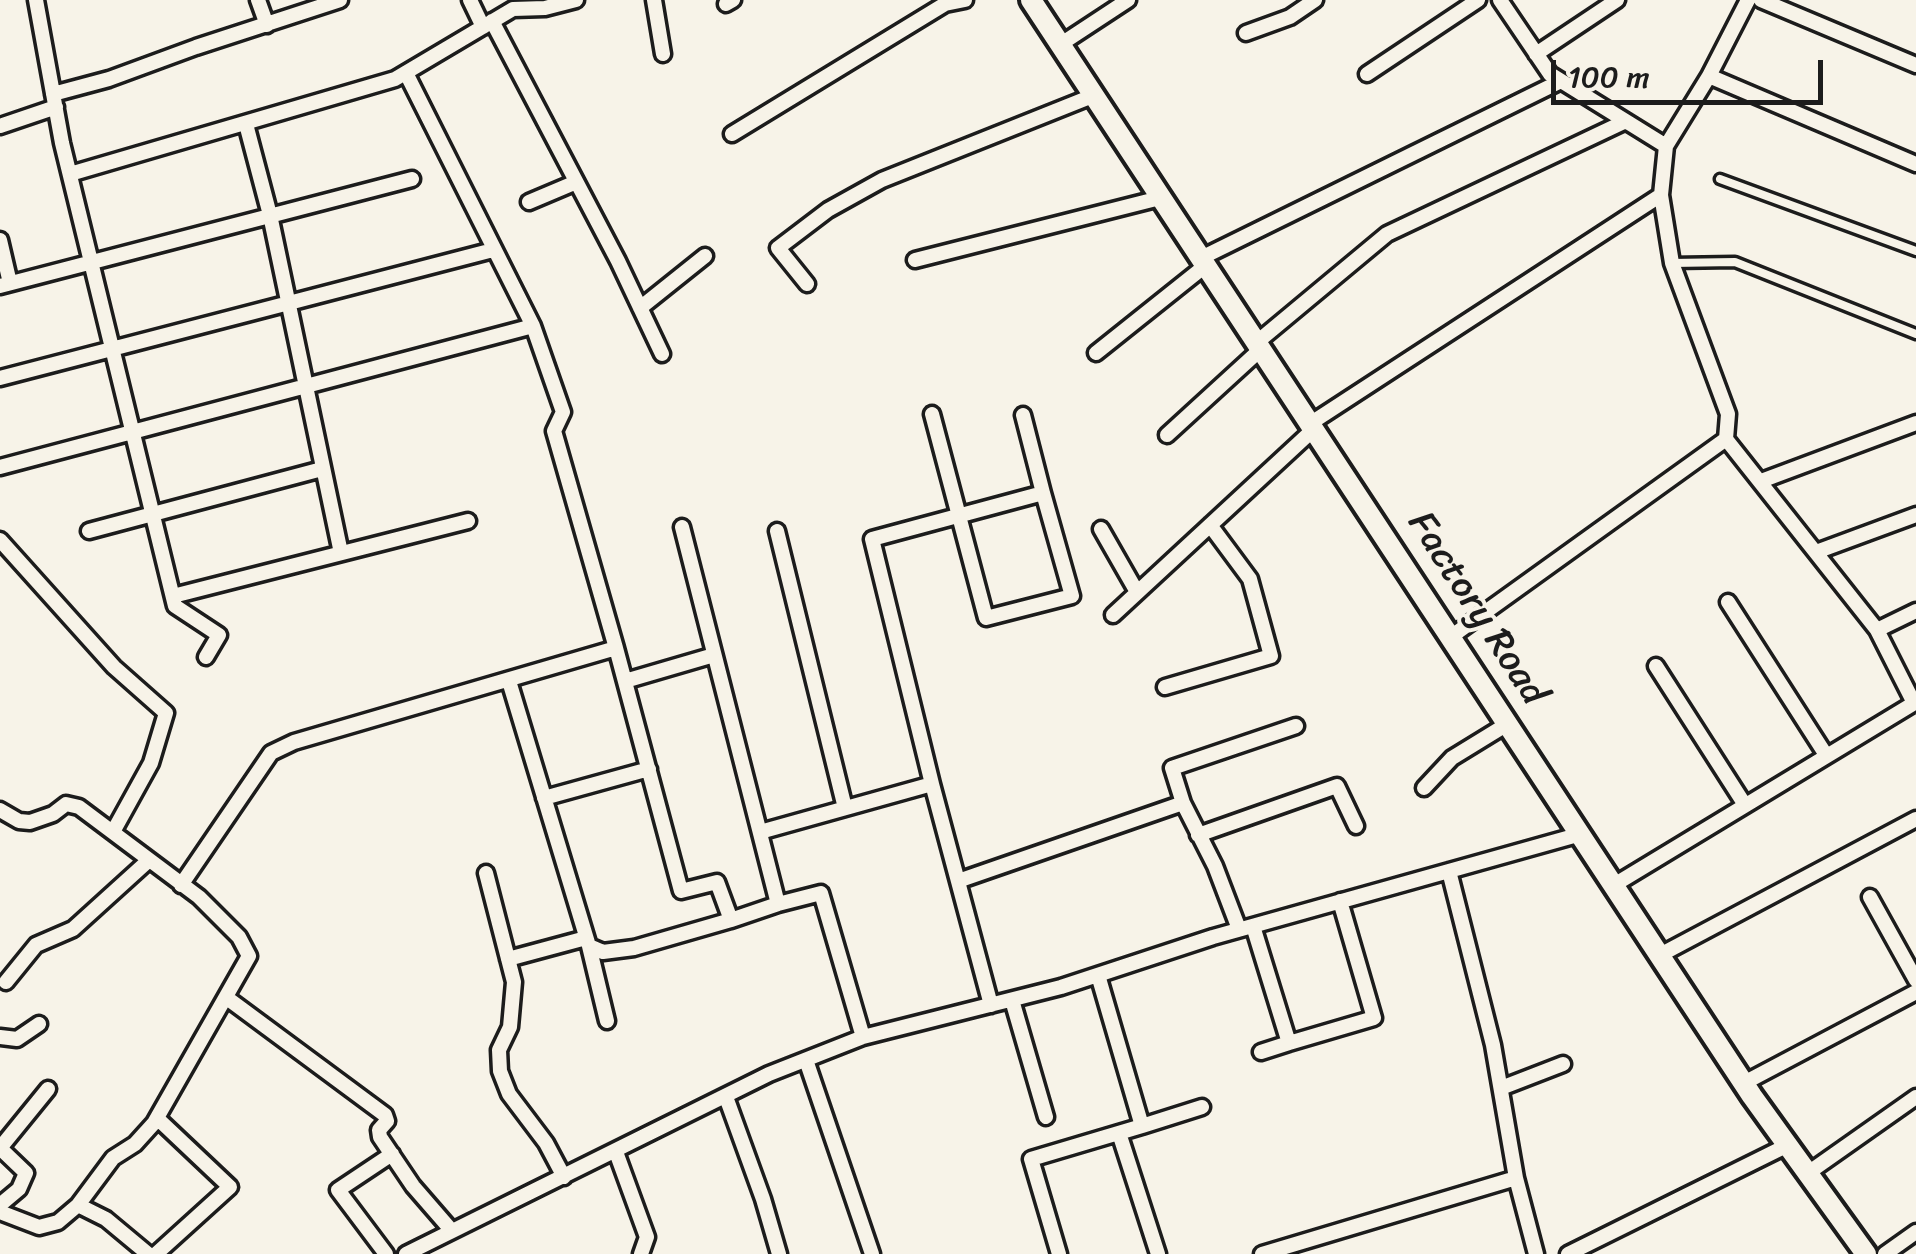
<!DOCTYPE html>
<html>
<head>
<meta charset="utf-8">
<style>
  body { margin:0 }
  #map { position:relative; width:1916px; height:1254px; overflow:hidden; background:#f7f3e8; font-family:Sriracha,sans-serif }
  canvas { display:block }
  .scale { position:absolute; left:1551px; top:60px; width:272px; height:45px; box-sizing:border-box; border:5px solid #1c1c1c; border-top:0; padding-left:12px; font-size:30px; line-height:35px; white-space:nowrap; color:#1c1c1c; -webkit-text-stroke:8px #f7f3e8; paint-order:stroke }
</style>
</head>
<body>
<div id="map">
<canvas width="1916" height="1254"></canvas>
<div class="scale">100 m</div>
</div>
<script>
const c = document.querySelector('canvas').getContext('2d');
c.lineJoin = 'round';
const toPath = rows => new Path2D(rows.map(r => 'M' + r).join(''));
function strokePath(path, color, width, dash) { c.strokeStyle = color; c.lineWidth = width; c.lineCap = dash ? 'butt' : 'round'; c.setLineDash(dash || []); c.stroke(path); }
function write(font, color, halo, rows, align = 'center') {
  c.font = font + ' Sriracha,sans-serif'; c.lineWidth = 8; c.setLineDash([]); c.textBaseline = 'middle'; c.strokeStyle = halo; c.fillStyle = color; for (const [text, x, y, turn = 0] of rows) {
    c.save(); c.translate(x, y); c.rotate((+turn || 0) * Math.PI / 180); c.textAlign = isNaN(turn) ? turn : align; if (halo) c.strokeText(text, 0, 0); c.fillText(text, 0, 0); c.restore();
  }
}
const lane = toPath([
  [1720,179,1916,251],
  [1672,263,1735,262,1916,334]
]);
const street = toPath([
  [36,0,62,143,175,606,219,635,206,657],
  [258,0,267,25],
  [470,0,483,27],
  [654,0,663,54],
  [1500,0,1550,74,1666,146],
  [1761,0,1916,65],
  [726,4,733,0],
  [492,21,618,261,662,354],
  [1246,33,1290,17,1315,0],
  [1061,44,1128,0],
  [1536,54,1617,0],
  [406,73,533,326,563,412,554,431,616,648],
  [1367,74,1478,0],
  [1709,76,1916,164],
  [53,94,109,79,196,47,340,0],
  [246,124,270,215,341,553],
  [0,126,56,107],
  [732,134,945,4,965,0],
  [70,174,395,79,513,9,545,8,576,0],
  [529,202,574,183],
  [0,240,10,283],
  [1199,259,1561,81],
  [915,260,1160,198],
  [807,284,778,248,828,210,882,180,1095,95],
  [0,286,412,179],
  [640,308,705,256],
  [1256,343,1387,234,1626,121],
  [1096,353,1205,266],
  [0,378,493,250],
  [932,414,986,618,1072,596,1043,493],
  [1311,423,1661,195],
  [1167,435,1261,349],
  [1726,439,1877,630,1914,703],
  [0,467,533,326],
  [1761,481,1916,423],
  [682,527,778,904,731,920],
  [1101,529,1137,592],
  [89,531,322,469],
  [777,531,845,808],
  [0,540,114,667,166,713,151,763,114,830],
  [1816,552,1916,515],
  [173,596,468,521],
  [1728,602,1826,755],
  [1113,615,1314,429],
  [1877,630,1916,611],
  [1452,636,1726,439,1728,414,1672,263,1661,195,1666,146,1709,76,1748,0],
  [1656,666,1745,805],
  [625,681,714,655],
  [1165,687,1271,656,1250,579,1210,525],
  [932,784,872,539,1043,493,1023,415],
  [1424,788,1452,758,1509,723],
  [544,798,649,769],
  [1183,803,1172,768,1296,726],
  [0,810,19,821,30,822,53,814,66,804,79,807,199,897,239,937,249,956,154,1123,135,1144,113,1158,78,1205,58,1222,39,1227,0,1212],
  [760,832,932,784,991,1005],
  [1198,835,1337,786,1356,826],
  [486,873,514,982,510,1027,499,1050,500,1071,509,1094,546,1143,564,1177],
  [958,881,1183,803,1215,866,1239,929],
  [181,885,271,753,294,742,616,648,681,891,717,882,731,920,634,948,603,952,589,946,509,681],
  [1614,885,1916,702],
  [1870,897,1916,980],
  [778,904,821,893,863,1037],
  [1253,926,1289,1043,1374,1018,1340,901],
  [589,946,607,1021],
  [1660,955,1916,819],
  [508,959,586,938],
  [1098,975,1142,1126,1202,1107],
  [6,982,36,945,73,929,148,861],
  [227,998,385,1115,387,1121,379,1130,380,1137,413,1186,452,1231],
  [1012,1000,1046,1117],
  [0,1037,17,1039,39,1024],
  [1261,1052,1289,1043],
  [806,1060,872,1254],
  [1744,1083,1916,992],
  [1501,1088,1563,1064],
  [726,1097,763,1199,779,1254],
  [1119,1133,1158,1254],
  [0,1148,26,1173,19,1189,0,1205],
  [0,1148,48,1089],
  [616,1152,647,1237,641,1254],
  [1808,1173,1916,1097],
  [1516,1178,1536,1254],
  [78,1205,106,1219,148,1254],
  [156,1254,230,1187,157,1118],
  [386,1254,338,1190,392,1154],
  [406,1254,769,1074,863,1037,1061,987,1213,937,1581,834],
  [1059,1254,1031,1159,1142,1126],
  [1262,1254,1516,1178,1493,1045,1449,871],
  [1568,1254,1788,1145],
  [1885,1254,1916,1232]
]);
const secondary = toPath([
  [1031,0,1752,1096,1866,1254]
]);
strokePath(lane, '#1c1c1c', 15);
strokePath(street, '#1c1c1c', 21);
strokePath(secondary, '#1c1c1c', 28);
strokePath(lane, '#f7f3e8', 8);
strokePath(street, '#f7f3e8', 14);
strokePath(secondary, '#f7f3e8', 20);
write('38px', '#1c1c1c', '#f7f3e8', [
  ["Factory Road",1476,609,57]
]);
</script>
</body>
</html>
